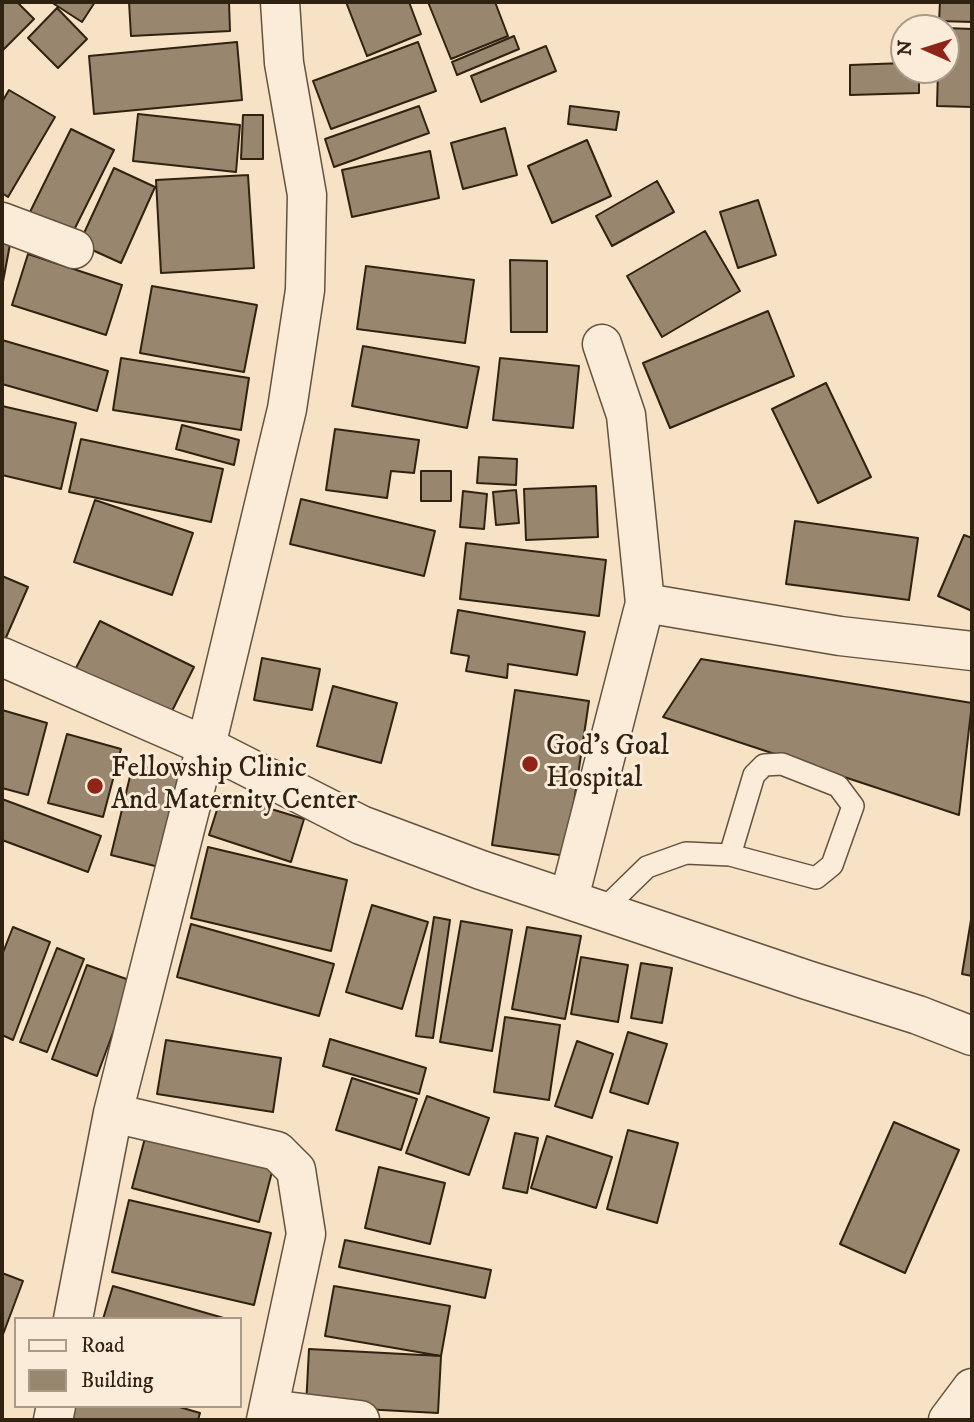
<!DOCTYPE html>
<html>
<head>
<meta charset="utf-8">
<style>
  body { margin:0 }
  #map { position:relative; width:974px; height:1422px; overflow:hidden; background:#f8e2c5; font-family:"IM FELL DW Pica",serif }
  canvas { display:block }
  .frame { position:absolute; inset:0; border:4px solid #302211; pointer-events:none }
  .legend { position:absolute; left:14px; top:1317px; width:228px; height:91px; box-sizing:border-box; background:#faecd9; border:2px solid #a99b89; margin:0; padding:9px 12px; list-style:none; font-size:21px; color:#302211 }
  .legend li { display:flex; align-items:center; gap:14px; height:35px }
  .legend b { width:35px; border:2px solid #a99b89 }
  .north { position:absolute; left:890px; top:14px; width:70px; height:70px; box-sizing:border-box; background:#faecd9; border:2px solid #a99b89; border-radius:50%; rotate:273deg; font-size:19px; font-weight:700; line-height:28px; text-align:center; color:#302211 }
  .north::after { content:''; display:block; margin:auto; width:24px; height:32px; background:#8f2418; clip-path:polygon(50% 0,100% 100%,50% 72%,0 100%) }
</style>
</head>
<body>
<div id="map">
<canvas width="974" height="1422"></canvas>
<div class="frame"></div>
<ul class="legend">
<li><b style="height:9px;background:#faecd9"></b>Road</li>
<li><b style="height:19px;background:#98866f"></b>Building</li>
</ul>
<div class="north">N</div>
</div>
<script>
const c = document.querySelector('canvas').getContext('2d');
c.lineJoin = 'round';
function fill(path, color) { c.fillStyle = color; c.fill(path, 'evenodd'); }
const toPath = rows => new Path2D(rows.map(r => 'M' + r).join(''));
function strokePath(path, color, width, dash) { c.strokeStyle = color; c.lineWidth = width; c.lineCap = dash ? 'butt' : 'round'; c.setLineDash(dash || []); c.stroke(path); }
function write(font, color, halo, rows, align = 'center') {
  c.font = font + ' "IM FELL DW Pica",serif'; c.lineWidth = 6; c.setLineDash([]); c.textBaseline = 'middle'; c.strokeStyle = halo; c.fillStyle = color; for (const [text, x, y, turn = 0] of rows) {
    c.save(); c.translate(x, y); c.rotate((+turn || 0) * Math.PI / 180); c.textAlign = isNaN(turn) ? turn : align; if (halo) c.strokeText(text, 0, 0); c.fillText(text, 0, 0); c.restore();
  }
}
const building = toPath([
  [2,2,17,2,34,19,2,51,2,2],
  [51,2,95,2,82,22,51,2],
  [129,2,229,2,230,31,131,36,129,2],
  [346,2,409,2,421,34,367,56,346,2],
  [428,2,495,2,508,36,451,59,428,2],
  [940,2,972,2,972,22,939,21,940,2],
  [57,8,87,39,58,68,28,38,57,8],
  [946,28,972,29,972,107,937,106,938,70,946,70,946,28],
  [514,36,519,49,457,75,452,62,514,36],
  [237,42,242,100,94,114,89,56,237,42],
  [418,42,436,91,331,129,313,81,418,42],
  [546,46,556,71,481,102,471,76,546,46],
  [904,63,904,70,919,70,919,93,850,95,850,65,904,63],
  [9,90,55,117,8,197,2,193,2,102,9,90],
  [419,106,429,133,334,167,325,139,419,106],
  [570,106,619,112,616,130,568,124,570,106],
  [138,114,240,125,236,172,133,161,138,114],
  [243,115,263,115,263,159,241,159,243,115],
  [505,128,517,175,463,189,451,143,505,128],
  [71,129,114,150,71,236,29,214,71,129],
  [587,140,611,196,552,223,528,166,587,140],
  [430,151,439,198,352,217,342,170,430,151],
  [114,168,155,187,121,263,79,244,114,168],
  [248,175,254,268,161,273,156,180,248,175],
  [657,181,674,212,612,246,596,216,657,181],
  [758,200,776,255,738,268,720,212,758,200],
  [705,231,740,291,662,337,627,276,705,231],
  [2,237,11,239,2,287,2,237],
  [28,254,122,285,106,335,12,305,28,254],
  [510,260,547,261,547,332,511,332,510,260],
  [366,266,474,280,465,343,357,329,366,266],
  [152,286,257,305,244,372,140,353,152,286],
  [768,311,794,376,670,428,643,363,768,311],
  [2,340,108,371,97,411,2,384,2,340],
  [363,346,479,367,467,428,352,406,363,346],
  [121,358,249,378,241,430,113,410,121,358],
  [500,358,579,366,573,428,493,420,500,358],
  [826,383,871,477,818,503,772,409,826,383],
  [2,406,76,423,61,489,2,475,2,406],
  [182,425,239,440,234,465,176,449,182,425],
  [335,429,419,440,414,473,391,471,387,498,326,490,335,429],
  [81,439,223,469,211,522,69,492,81,439],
  [479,457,517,459,516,485,477,483,479,457],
  [421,471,451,471,451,501,421,501,421,471],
  [596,486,598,537,526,540,524,489,596,486],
  [516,490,519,523,496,525,493,492,516,490],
  [463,491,487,494,484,529,460,527,463,491],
  [301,499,435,531,424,576,290,544,301,499],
  [95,500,193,533,172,595,74,562,95,500],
  [795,521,918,538,909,600,786,584,795,521],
  [964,535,972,538,972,611,938,596,964,535],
  [466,543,606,560,599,616,460,599,466,543],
  [2,576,28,587,4,642,2,641,2,576],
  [458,610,585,632,577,675,508,664,507,678,466,671,469,656,451,653,458,610],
  [100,621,194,667,169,717,75,670,100,621],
  [262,658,320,669,312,710,254,700,262,658],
  [701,659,972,703,959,815,663,717,701,659],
  [333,686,397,703,381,763,317,746,333,686],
  [515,690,589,701,566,856,492,845,515,690],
  [2,710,47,723,28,795,2,788,2,710],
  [67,734,121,749,103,817,48,803,67,734],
  [133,764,181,776,159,867,111,855,133,764],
  [222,794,304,819,291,862,209,835,222,794],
  [2,799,101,836,88,872,2,840,2,799],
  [208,847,347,880,331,951,191,918,208,847],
  [372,905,428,922,402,1009,346,992,372,905],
  [972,914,972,976,962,974,972,914],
  [434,917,450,920,433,1038,416,1036,434,917],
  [461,921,512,930,492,1051,440,1042,461,921],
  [191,924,334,964,319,1016,177,977,191,924],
  [13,927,50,942,13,1040,2,1035,2,955,13,927],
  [527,927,581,936,565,1019,512,1009,527,927],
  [57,948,84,959,47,1052,20,1042,57,948],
  [581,957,628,965,618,1022,571,1014,581,957],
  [641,963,672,968,662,1023,631,1018,641,963],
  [87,965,132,981,97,1076,52,1059,87,965],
  [505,1017,560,1025,549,1100,494,1092,505,1017],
  [628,1032,667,1044,648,1104,610,1092,628,1032],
  [330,1039,426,1068,419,1094,323,1066,330,1039],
  [166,1040,281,1058,273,1112,157,1094,166,1040],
  [577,1041,613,1054,592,1118,555,1106,577,1041],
  [352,1078,417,1099,401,1150,336,1130,352,1078],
  [427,1096,489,1118,469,1175,406,1153,427,1096],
  [894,1122,959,1150,905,1273,840,1244,894,1122],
  [628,1130,678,1143,657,1223,607,1209,628,1130],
  [515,1133,538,1138,527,1193,503,1188,515,1133],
  [146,1134,273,1168,259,1222,132,1188,146,1134],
  [547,1136,612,1157,596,1208,531,1188,547,1136],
  [379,1167,445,1183,430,1244,365,1228,379,1167],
  [129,1200,271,1233,254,1305,112,1272,129,1200],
  [345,1240,491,1270,485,1298,339,1267,345,1240],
  [2,1273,23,1281,2,1337,2,1273],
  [113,1286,227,1319,103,1319,113,1286],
  [334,1286,450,1306,441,1356,325,1336,334,1286],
  [309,1349,441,1356,438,1413,306,1406,309,1349],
  [66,1406,176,1406,200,1413,198,1420,62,1420,66,1406]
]);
fill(building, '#98866f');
strokePath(building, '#302211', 2);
const service = toPath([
  [603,910,647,867,686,853,730,855,816,878,832,865,853,806,838,786,782,764,764,765,754,775,730,855]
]);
const minor = toPath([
  [2,222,74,249],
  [645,603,840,636,972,651],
  [2,657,206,746,361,825,481,870,807,980,918,1015,972,1036],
  [569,898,645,603,626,415,602,344],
  [113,1113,277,1151,296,1170,306,1234,266,1420],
  [73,1319,113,1113,206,746,287,409,305,290,307,195,284,63,280,2],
  [269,1409,360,1420],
  [53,1420,56,1406],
  [948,1420,972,1388]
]);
strokePath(service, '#62523e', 24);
strokePath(minor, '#62523e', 41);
strokePath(service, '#faecd9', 21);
strokePath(minor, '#faecd9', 38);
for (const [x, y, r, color] of [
  [530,764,9,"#8f2418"],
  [95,786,9,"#8f2418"]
]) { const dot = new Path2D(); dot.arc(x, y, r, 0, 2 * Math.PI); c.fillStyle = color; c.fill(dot); strokePath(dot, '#faecd9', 2.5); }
write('28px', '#302211', '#faecd9', [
  ["God's Goal",546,748],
  ["Hospital",546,780],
  ["Fellowship Clinic",111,770],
  ["And Maternity Center",111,802]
], 'left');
</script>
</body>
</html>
